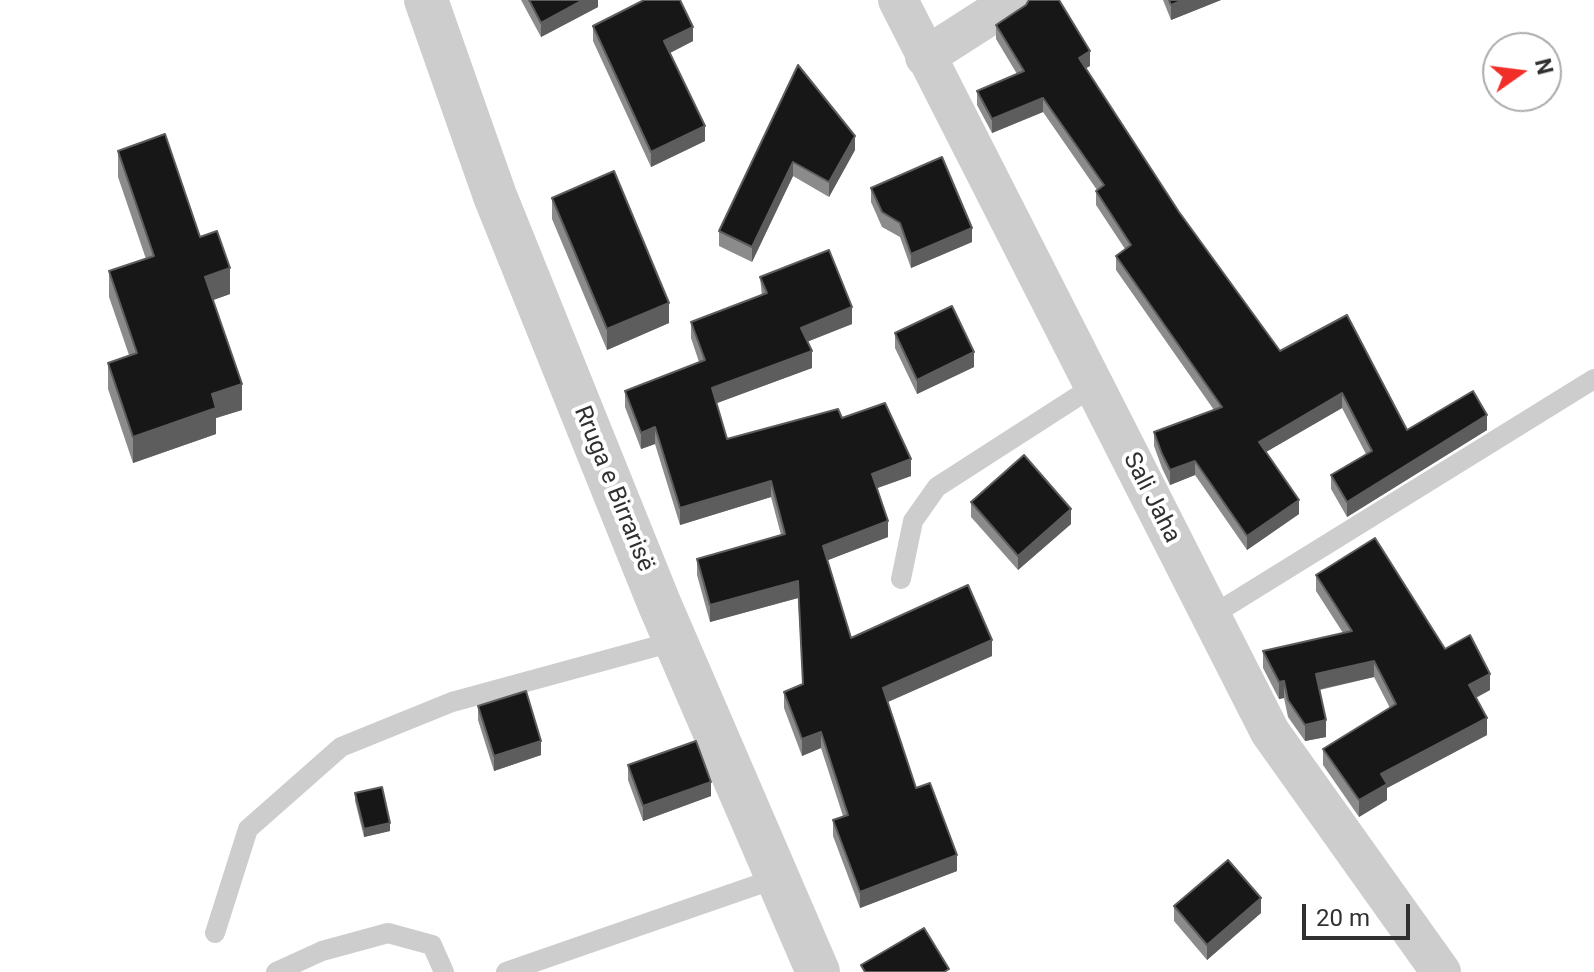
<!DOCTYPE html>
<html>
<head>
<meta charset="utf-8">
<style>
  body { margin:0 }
  #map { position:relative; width:1594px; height:972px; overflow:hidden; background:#fff; font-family:Roboto,sans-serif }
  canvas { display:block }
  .north { position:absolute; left:1482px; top:32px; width:80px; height:80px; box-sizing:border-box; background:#fff; border:2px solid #acacac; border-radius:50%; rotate:76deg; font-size:22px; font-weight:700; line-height:32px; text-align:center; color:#303030 }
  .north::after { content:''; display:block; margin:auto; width:28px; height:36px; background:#f12e28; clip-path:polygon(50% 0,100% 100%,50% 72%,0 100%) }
  .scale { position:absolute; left:1302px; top:904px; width:108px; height:36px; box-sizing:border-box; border:4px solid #303030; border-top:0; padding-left:10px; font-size:24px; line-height:28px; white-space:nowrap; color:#303030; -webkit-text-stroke:6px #fff; paint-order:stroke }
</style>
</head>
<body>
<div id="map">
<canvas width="1594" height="972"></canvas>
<div class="north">N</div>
<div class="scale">20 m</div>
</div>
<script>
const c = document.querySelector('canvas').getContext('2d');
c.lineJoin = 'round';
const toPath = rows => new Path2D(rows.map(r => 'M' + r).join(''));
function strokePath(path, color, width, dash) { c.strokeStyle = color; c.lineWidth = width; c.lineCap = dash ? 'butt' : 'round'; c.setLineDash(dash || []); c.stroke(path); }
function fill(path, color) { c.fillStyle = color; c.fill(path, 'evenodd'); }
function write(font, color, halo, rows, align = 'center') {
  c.font = font + ' Roboto,sans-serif'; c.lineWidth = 8; c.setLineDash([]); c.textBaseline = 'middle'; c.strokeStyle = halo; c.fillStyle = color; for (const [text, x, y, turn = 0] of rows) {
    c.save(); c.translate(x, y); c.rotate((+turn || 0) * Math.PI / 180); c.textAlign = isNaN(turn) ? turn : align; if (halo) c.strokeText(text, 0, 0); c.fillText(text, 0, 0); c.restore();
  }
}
strokePath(toPath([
  [901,579,913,521,937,487,1094,386],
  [1211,616,1594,379],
  [215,933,248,829,341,747,452,702,676,641],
  [276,972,322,951,388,933,432,945,444,972],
  [506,972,777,878]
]), '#cdcdcd', 20);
strokePath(toPath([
  [898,0,1270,732,1441,972],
  [925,57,1014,0]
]), '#cdcdcd', 40);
strokePath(toPath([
  [426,0,495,196,659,603,818,972]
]), '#cdcdcd', 44);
fill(toPath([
  [521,0,598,0,598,7,541,37],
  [1163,0,1221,0,1171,20],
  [996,25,1090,66,1086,68,1179,212,1280,351,1407,430,1487,430,1347,517,1331,489,1331,475,1366,454,1342,408,1266,452,1299,514,1247,550,1195,475,1170,485,1162,468,1154,446,1154,432,1214,410,1116,270,1116,256,1125,249,1096,205,1096,191,1097,190,1043,112,992,133,977,105,977,91,1017,74,996,39],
  [593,26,693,41,670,53,705,141,651,167,593,41],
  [798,65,855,150,829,197,793,176,752,262,719,246,719,231],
  [118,151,200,237,230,294,213,300,242,410,216,418,216,434,133,463,108,389,108,363,129,355,109,297,109,271,146,259,118,177],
  [871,188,972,242,911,268,900,237,882,227,871,202],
  [552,198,669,323,607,350,552,219],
  [760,277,852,324,807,342,812,368,716,403,727,439,842,418,911,476,877,488,888,537,828,560,851,638,992,656,888,702,916,788,957,871,860,908,833,836,833,820,843,816,821,748,802,756,784,708,784,692,803,685,798,598,710,622,697,575,697,559,781,535,771,497,680,525,655,444,641,449,625,407,625,391,699,362,691,338,691,322,762,296],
  [895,333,974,367,917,394,895,348],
  [971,502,1071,524,1018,570,971,517],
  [1316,575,1445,649,1490,690,1476,698,1487,735,1387,788,1387,800,1359,817,1323,765,1323,749,1390,708,1374,677,1320,690,1326,737,1305,741,1288,717,1284,698,1279,699,1263,668,1263,651,1343,633,1316,591],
  [478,706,541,755,494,771,478,720],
  [628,765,711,796,643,821,628,780],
  [355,793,390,831,364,837,355,801],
  [1174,906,1261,913,1207,960,1174,921]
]), '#8b8b8b');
fill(toPath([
  [583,0,598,0,598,7,541,37,541,23],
  [1183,0,1221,0,1171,20,1171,5],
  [693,27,693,41,664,56,664,41],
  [1090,51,1090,66,1079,72,1079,58],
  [1043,98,1043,112,992,133,992,119],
  [705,126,705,141,651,167,651,152],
  [855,136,855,150,829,197,829,182],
  [793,162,793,176,752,262,752,247],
  [972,228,972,242,911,268,911,254],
  [230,268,230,294,205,303,205,277],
  [669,303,669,323,607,350,607,329],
  [852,307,852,324,801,344,801,328],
  [812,351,812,368,712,405,712,388],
  [974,352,974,367,917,394,917,380],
  [242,384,242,410,216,418,216,434,133,463,133,437,212,394],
  [1342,393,1342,408,1259,456,1259,442],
  [1487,415,1487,430,1347,517,1347,502],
  [655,427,655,444,641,449,641,433],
  [911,459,911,476,872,490,872,474],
  [1195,461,1195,475,1170,485,1170,470],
  [771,481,771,497,680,525,680,508],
  [1299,500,1299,514,1247,550,1247,536],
  [1071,509,1071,524,1018,570,1018,556],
  [888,521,888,537,823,562,823,546],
  [798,581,798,598,710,622,710,605],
  [992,640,992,656,883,704,883,688],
  [1374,661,1374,677,1316,690,1316,674],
  [1490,674,1490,690,1469,701,1469,685],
  [1284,681,1284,698,1279,699,1279,682],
  [1487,718,1487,735,1387,788,1387,800,1359,817,1359,800,1381,774],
  [1326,720,1326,737,1305,741,1305,725],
  [821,732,821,748,802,756,802,739],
  [541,741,541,755,494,771,494,756],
  [711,782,711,796,643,821,643,806],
  [390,823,390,831,364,837,364,829],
  [957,855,957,871,860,908,860,892],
  [1261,898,1261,913,1207,960,1207,945]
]), '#5d5d5d');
const building = toPath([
  [529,0,583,0,541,23,529,0],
  [644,0,680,0,693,27,664,41,705,126,651,152,593,26,644,0],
  [1029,0,1059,0,1090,51,1079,58,1179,212,1280,351,1347,315,1407,430,1473,391,1487,415,1347,502,1331,475,1372,451,1342,393,1259,442,1299,500,1247,536,1195,461,1170,470,1162,454,1154,432,1222,407,1116,256,1131,245,1096,191,1104,185,1043,98,992,119,977,91,1024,71,996,25,1026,5,1029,0],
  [1169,0,1183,0,1171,5,1169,0],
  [798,65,855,136,829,182,793,162,752,247,719,231,798,65],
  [165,134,200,237,217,231,230,268,205,277,242,384,212,394,216,408,133,437,108,363,137,353,109,271,154,256,118,151,165,134],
  [942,157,972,228,911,254,900,223,882,212,871,188,942,157],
  [614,171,669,303,607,329,552,198,614,171],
  [829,250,852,307,801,328,812,351,712,388,727,439,838,409,842,418,885,403,911,459,872,474,888,521,823,546,851,638,968,585,992,640,883,688,916,788,930,783,957,855,860,892,833,820,848,815,821,732,802,739,784,692,803,684,798,581,710,605,697,559,785,534,771,481,680,508,655,427,641,433,625,391,705,360,691,322,767,293,760,277,829,250],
  [952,306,974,352,917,380,895,333,952,306],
  [1024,455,1071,509,1018,556,971,502,1024,455],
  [1375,538,1445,649,1470,635,1490,674,1469,685,1487,718,1381,774,1387,784,1359,800,1323,749,1396,704,1374,661,1316,674,1326,720,1305,725,1288,700,1284,681,1279,682,1263,651,1352,631,1316,575,1375,538],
  [526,691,541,741,494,756,478,706,526,691],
  [696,741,711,782,643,806,628,765,696,741],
  [382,787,390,823,364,829,355,793,382,787],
  [1228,860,1261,898,1207,945,1174,906,1228,860],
  [924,928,949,969,944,972,865,972,861,965,924,928]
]);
fill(building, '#171717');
strokePath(building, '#5d5d5d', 2);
write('24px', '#303030', '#fff', [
  ["Rruga e Birrarisë",613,489,68],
  ["Sali Jaha",1151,498,63]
]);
</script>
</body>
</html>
